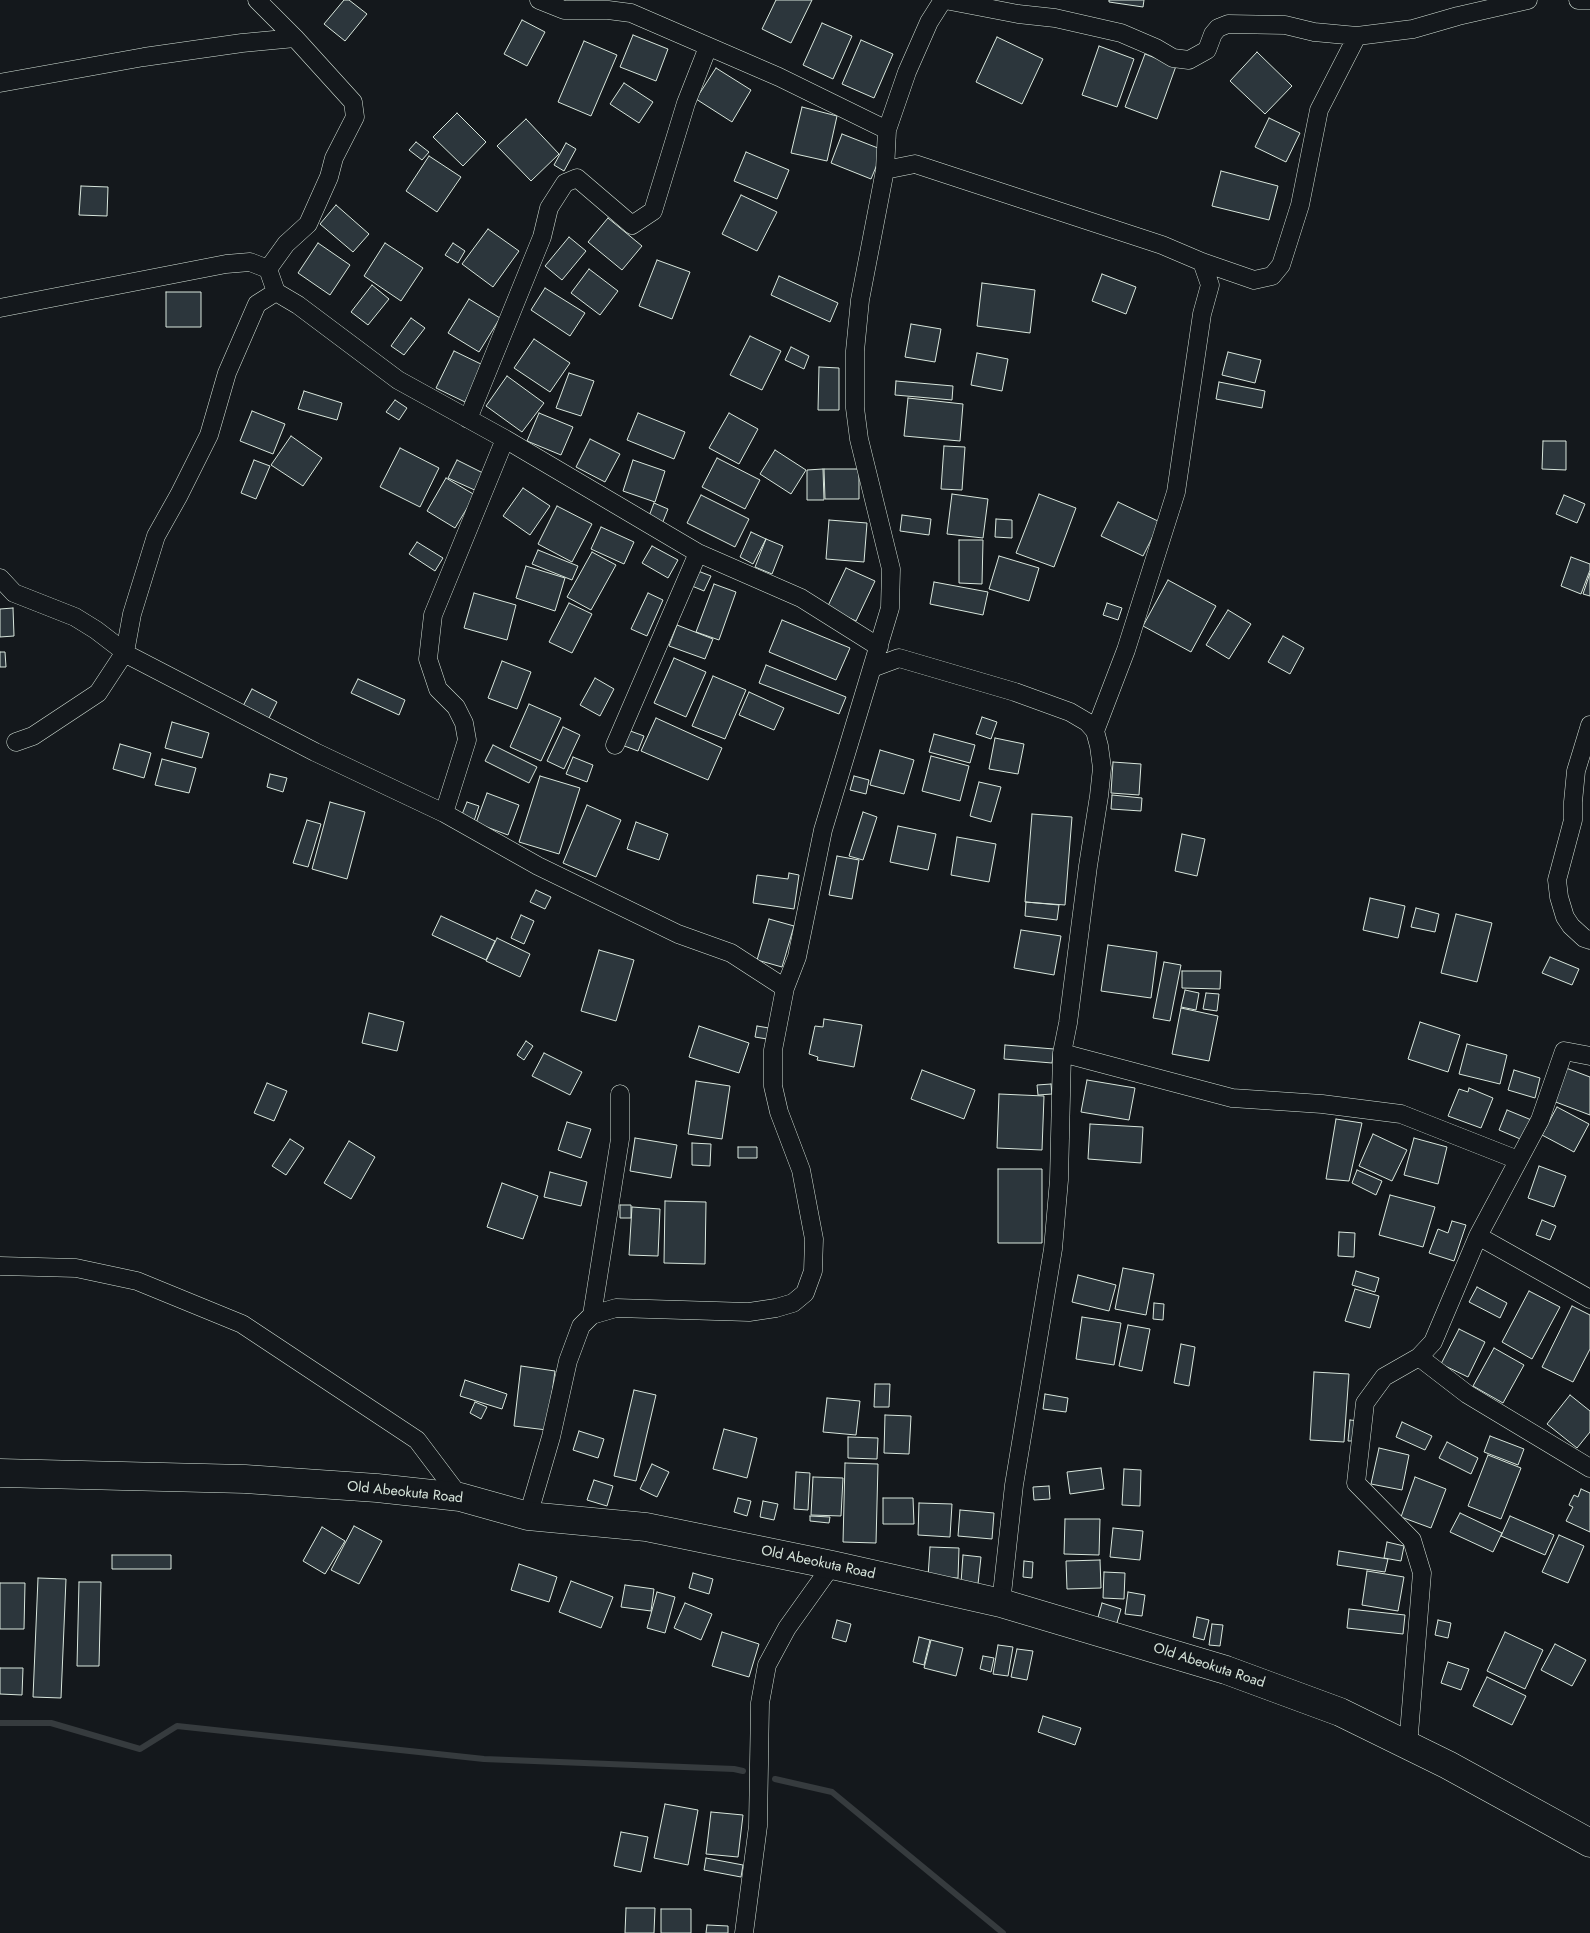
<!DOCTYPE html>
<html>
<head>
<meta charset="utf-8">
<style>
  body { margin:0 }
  canvas { display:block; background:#14181c }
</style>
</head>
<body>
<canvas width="1590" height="1933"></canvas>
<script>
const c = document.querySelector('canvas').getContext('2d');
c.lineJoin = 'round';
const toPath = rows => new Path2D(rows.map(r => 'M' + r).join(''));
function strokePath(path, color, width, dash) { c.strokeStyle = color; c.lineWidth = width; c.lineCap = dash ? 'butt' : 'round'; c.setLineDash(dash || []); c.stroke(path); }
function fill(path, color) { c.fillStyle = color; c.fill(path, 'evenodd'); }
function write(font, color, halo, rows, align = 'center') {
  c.font = font + ' Jost,sans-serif'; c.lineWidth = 4; c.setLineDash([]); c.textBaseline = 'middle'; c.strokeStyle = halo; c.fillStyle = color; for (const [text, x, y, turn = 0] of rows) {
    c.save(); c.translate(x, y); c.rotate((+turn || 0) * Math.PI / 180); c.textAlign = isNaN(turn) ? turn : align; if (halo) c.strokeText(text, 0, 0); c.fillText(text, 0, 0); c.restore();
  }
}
strokePath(toPath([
  [0,1723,51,1723,140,1749,177,1726,484,1759,734,1769,743,1771],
  [775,1779,832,1792,1003,1933]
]), '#363b3e', 6);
const building = toPath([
  [344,0,349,0,367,14,345,41,324,24,344,0],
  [776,0,812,0,791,43,762,29,776,0],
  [1109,0,1144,0,1143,7,1109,2,1109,0],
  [522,20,545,32,527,66,504,54,522,20],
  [822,23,852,36,833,79,803,65,822,23],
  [633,35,668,49,656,81,620,67,633,35],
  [997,37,1043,59,1022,104,976,82,997,37],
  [861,40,893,54,874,98,842,84,861,40],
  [584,41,617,55,591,116,558,102,584,41],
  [1099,46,1134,59,1117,107,1082,95,1099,46],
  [1257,52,1292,86,1265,114,1230,81,1257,52],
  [1145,54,1176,66,1157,119,1125,107,1145,54],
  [716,68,751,90,732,122,696,99,716,68],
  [624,83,653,102,639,123,610,104,624,83],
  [802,107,837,116,827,161,791,153,802,107],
  [457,113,486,142,463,166,433,137,457,113],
  [1269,118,1300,133,1286,162,1255,147,1269,118],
  [526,119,559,154,531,181,497,146,526,119],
  [842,134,883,150,871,179,831,163,842,134],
  [416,142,429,152,422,160,409,150,416,142],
  [566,143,576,149,564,171,554,165,566,143],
  [746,152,789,170,777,199,734,181,746,152],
  [429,156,461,177,437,212,406,191,429,156],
  [1221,171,1278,186,1269,220,1212,206,1221,171],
  [81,186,108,187,107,216,79,215,81,186],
  [741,195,777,212,757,251,722,234,741,195],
  [336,205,369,234,353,252,320,224,336,205],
  [608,218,642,246,622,270,588,242,608,218],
  [488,229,519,251,493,287,462,264,488,229],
  [569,237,586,251,562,280,545,266,569,237],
  [318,243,350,265,330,295,298,273,318,243],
  [385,243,423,268,401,301,364,276,385,243],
  [453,243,465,251,458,263,445,255,453,243],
  [657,260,690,272,672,319,639,306,657,260],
  [589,269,618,291,600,315,571,293,589,269],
  [1102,274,1136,287,1126,314,1092,301,1102,274],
  [779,276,838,303,830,322,771,295,779,276],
  [982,283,1035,290,1030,333,977,326,982,283],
  [372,285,389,299,368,325,351,312,372,285],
  [545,288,585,313,570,336,531,310,545,288],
  [166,292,201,292,201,327,166,327,166,292],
  [469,299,500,318,479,352,448,333,469,299],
  [411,318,425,328,404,355,391,346,411,318],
  [911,324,941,329,935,362,905,357,911,324],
  [750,336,781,351,762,390,730,375,750,336],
  [534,339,570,363,550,392,514,368,534,339],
  [791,347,809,356,804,369,785,360,791,347],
  [454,351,483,365,465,402,436,388,454,351],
  [1228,352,1261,360,1255,383,1222,375,1228,352],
  [977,353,1008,359,1002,391,971,385,977,353],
  [819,367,839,368,839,410,818,410,819,367],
  [569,373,594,381,581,416,556,408,569,373],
  [507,376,544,403,522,432,486,406,507,376],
  [896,381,953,386,952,400,895,395,896,381],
  [1219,382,1265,391,1262,408,1216,399,1219,382],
  [304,391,342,403,337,420,298,409,304,391],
  [908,398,963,404,960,441,904,436,908,398],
  [395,400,407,408,399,420,386,412,395,400],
  [252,411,285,424,273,454,240,441,252,411],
  [539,413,573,427,561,455,527,441,539,413],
  [638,413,685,432,674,459,627,440,638,413],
  [729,413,758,429,739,464,709,448,729,413],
  [291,436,322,458,303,486,271,465,291,436],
  [590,439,620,454,605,482,576,467,590,439],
  [1543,441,1566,441,1566,470,1542,469,1543,441],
  [944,446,965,447,962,490,941,489,944,446],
  [400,448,439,468,420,507,380,487,400,448],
  [775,450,806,470,791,494,760,474,775,450],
  [717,458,760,480,745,509,702,487,717,458],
  [254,460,270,466,256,499,241,493,254,460],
  [457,460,487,475,479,492,448,478,457,460],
  [633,460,665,471,655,502,623,491,633,460],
  [823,469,824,500,807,500,807,470,823,469],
  [824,469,859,469,859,499,825,499,824,469],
  [446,478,475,495,455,528,427,511,446,478],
  [523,488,550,506,530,535,503,516,523,488],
  [952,494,988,499,983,538,947,534,952,494],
  [1039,494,1076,508,1054,567,1016,553,1039,494],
  [701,495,749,519,735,547,687,523,701,495],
  [1564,495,1585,504,1577,523,1556,514,1564,495],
  [1118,502,1160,522,1143,556,1101,536,1118,502],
  [654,503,668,509,662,524,648,519,654,503],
  [557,506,592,524,572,562,538,544,557,506],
  [902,515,931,519,929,535,900,531,902,515],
  [996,519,1012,520,1012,538,995,537,996,519],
  [829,520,867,523,864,562,826,559,829,520],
  [601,527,634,542,624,564,591,549,601,527],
  [751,532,766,539,753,564,740,557,751,532],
  [766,539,783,546,772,574,755,567,766,539],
  [959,540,983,540,982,584,959,583,959,540],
  [417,542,443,558,435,571,409,554,417,542],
  [652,546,678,560,668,578,642,563,652,546],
  [538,550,578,566,572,580,532,564,538,550],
  [592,552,616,565,591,610,567,597,592,552],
  [999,556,1039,568,1029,601,989,589,999,556],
  [1571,557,1590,564,1590,570,1581,594,1561,586,1571,557],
  [526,566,565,578,555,611,516,598,526,566],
  [846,568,875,581,856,621,827,608,846,568],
  [698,571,711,576,704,591,692,586,698,571],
  [1590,573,1590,596,1583,594,1590,573],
  [1168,580,1216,606,1191,652,1143,626,1168,580],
  [934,582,988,592,983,615,930,604,934,582],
  [714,584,736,592,719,640,696,632,714,584],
  [474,593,516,605,507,640,464,628,474,593],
  [648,593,663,600,647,636,631,629,648,593],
  [569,603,592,614,572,653,549,642,569,603],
  [1107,603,1122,608,1118,620,1103,615,1107,603],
  [13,608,14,636,0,637,0,609,13,608],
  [1228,610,1251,624,1229,659,1206,645,1228,610],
  [782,620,850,648,836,680,769,652,782,620],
  [677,625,713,639,705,659,669,646,677,625],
  [1283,636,1304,648,1290,674,1268,662,1283,636],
  [0,652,5,652,6,667,0,667,0,652],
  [674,658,706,672,686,717,654,703,674,658],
  [502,661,531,672,517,709,488,698,502,661],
  [766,665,846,697,839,714,759,683,766,665],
  [713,676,746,690,725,739,692,726,713,676],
  [595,678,614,689,600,716,580,705,595,678],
  [358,679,405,700,399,715,351,693,358,679],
  [252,689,277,702,268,720,242,708,252,689],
  [749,692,784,708,774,730,739,715,749,692],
  [529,704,561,718,541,761,510,747,529,704],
  [982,717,997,722,991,739,976,734,982,717],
  [656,718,722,748,708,780,641,751,656,718],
  [172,722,209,733,202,758,165,748,172,722],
  [563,727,580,735,564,769,547,761,563,727],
  [625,729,644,736,638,751,619,744,625,729],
  [934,734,975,745,970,763,929,752,934,734],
  [995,738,1024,744,1018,774,989,769,995,738],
  [120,744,151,753,144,778,113,769,120,744],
  [493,745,537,767,529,783,485,761,493,745],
  [880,750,914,760,904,794,870,785,880,750],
  [931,756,969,766,960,801,922,791,931,756],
  [573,757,593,765,587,782,566,774,573,757],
  [162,759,196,768,189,793,155,785,162,759],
  [1113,762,1141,764,1139,795,1111,793,1113,762],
  [270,774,287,778,283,792,267,787,270,774],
  [540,776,580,788,559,854,519,842,540,776],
  [854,776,869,780,866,794,850,790,854,776],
  [979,782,1001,787,991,822,970,816,979,782],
  [487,793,519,805,508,835,476,823,487,793],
  [1112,795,1142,798,1141,811,1111,809,1112,795],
  [330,802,365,812,347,879,312,869,330,802],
  [467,802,479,806,474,821,461,817,467,802],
  [587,805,621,820,596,877,563,863,587,805],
  [863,812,877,817,863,860,849,856,863,812],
  [1032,814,1072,817,1065,905,1025,902,1032,814],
  [307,820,321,824,308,867,293,863,307,820],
  [636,822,668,834,659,860,627,849,636,822],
  [898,826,936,834,928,870,890,862,898,826],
  [1182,834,1205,839,1197,876,1175,871,1182,834],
  [957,837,996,844,989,882,951,875,957,837],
  [837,856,859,860,852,899,829,895,837,856],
  [789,873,799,875,794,909,753,903,757,875,788,879,789,873],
  [536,890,551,897,545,909,530,902,536,890],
  [1370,898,1405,906,1398,938,1363,930,1370,898],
  [1026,902,1059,905,1057,920,1025,916,1026,902],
  [1416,908,1439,914,1435,932,1411,927,1416,908],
  [1456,914,1492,923,1477,982,1441,973,1456,914],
  [521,915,534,921,524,944,511,938,521,915],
  [441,916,495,941,486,960,432,935,441,916],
  [769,919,794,926,782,967,757,960,769,919],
  [1021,930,1061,936,1054,975,1014,968,1021,930],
  [497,938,530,954,520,977,486,961,497,938],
  [1108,945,1157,952,1151,998,1101,991,1108,945],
  [599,950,634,960,616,1021,581,1011,599,950],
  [1550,957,1579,969,1572,985,1542,973,1550,957],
  [1164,962,1181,965,1170,1021,1153,1018,1164,962],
  [1182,971,1221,971,1220,989,1182,988,1182,971],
  [1185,990,1199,993,1196,1010,1181,1007,1185,990],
  [1206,993,1219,994,1217,1011,1203,1009,1206,993],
  [1181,1008,1218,1016,1209,1061,1172,1054,1181,1008],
  [369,1013,404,1022,397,1051,362,1043,369,1013],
  [824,1019,862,1025,854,1067,817,1060,818,1057,809,1054,815,1026,823,1027,824,1019],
  [1420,1022,1460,1035,1448,1072,1408,1059,1420,1022],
  [699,1026,749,1043,739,1073,689,1057,699,1026],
  [757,1026,769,1028,767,1039,755,1037,757,1026],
  [526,1041,533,1046,524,1060,517,1055,526,1041],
  [1467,1044,1507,1055,1500,1084,1459,1074,1467,1044],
  [1005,1045,1054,1049,1052,1063,1004,1059,1005,1045],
  [544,1053,582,1072,570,1095,532,1076,544,1053],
  [1566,1068,1590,1077,1590,1115,1553,1101,1566,1068],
  [922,1070,975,1090,964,1119,911,1099,922,1070],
  [1514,1070,1540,1078,1535,1098,1508,1090,1514,1070],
  [1087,1080,1135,1088,1129,1120,1081,1112,1087,1080],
  [696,1081,730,1086,722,1139,688,1134,696,1081],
  [267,1083,287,1091,274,1121,254,1113,267,1083],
  [1051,1084,1052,1094,1038,1095,1037,1085,1051,1084],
  [1469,1088,1493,1098,1481,1128,1448,1116,1459,1089,1468,1092,1469,1088],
  [999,1094,1044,1096,1042,1150,997,1148,999,1094],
  [1557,1107,1589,1124,1574,1152,1542,1135,1557,1107],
  [1507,1110,1534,1121,1525,1141,1499,1130,1507,1110],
  [1336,1119,1362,1123,1349,1181,1326,1179,1336,1119],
  [567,1122,591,1129,581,1158,558,1150,567,1122],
  [1090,1124,1143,1127,1141,1163,1088,1159,1090,1124],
  [1373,1134,1407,1150,1392,1181,1359,1166,1373,1134],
  [635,1138,677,1145,671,1178,630,1171,635,1138],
  [1414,1138,1447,1147,1438,1184,1404,1175,1414,1138],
  [290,1139,304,1148,286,1175,272,1166,290,1139],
  [349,1141,375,1157,351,1199,324,1183,349,1141],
  [692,1143,711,1144,710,1166,692,1165,692,1143],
  [738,1147,757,1147,757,1158,738,1158,738,1147],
  [1539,1166,1566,1176,1554,1207,1528,1198,1539,1166],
  [998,1169,1042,1169,1042,1243,998,1243,998,1169],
  [1357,1170,1382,1181,1376,1195,1352,1183,1357,1170],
  [550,1172,587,1182,581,1206,544,1197,550,1172],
  [502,1183,538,1196,523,1239,487,1227,502,1183],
  [1390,1195,1435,1207,1423,1247,1379,1235,1390,1195],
  [665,1201,706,1202,705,1264,664,1263,665,1201],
  [620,1205,631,1205,631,1218,620,1218,620,1205],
  [632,1207,660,1209,658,1256,629,1255,632,1207],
  [1542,1220,1556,1226,1550,1240,1536,1235,1542,1220],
  [1452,1221,1466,1225,1454,1261,1429,1253,1438,1229,1448,1233,1452,1221],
  [1339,1232,1355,1233,1354,1257,1338,1256,1339,1232],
  [1123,1268,1154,1274,1146,1315,1115,1309,1123,1268],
  [1356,1271,1379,1278,1375,1292,1352,1285,1356,1271],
  [1078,1275,1116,1285,1109,1311,1072,1302,1078,1275],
  [1477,1287,1507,1303,1500,1318,1469,1302,1477,1287],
  [1355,1289,1379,1296,1370,1328,1345,1321,1355,1289],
  [1529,1291,1560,1307,1532,1359,1502,1342,1529,1291],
  [1154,1303,1164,1304,1163,1320,1153,1319,1154,1303],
  [1572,1306,1590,1315,1590,1349,1573,1382,1542,1367,1572,1306],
  [1082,1317,1121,1323,1114,1365,1076,1359,1082,1317],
  [1128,1325,1150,1329,1142,1371,1119,1366,1128,1325],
  [1459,1329,1485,1342,1468,1377,1441,1364,1459,1329],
  [1181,1344,1195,1347,1189,1386,1174,1383,1181,1344],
  [1494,1348,1524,1365,1503,1403,1473,1386,1494,1348],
  [521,1366,555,1371,547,1430,514,1426,521,1366],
  [1314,1372,1349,1374,1344,1442,1310,1440,1314,1372],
  [465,1380,507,1394,502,1409,460,1396,465,1380],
  [875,1384,890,1384,889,1407,874,1407,875,1384],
  [634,1390,656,1395,636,1481,614,1476,634,1390],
  [1045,1394,1068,1398,1066,1412,1043,1409,1045,1394],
  [1570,1395,1590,1411,1590,1432,1577,1448,1547,1424,1570,1395],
  [827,1398,860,1401,856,1435,823,1432,827,1398],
  [475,1402,487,1407,481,1419,470,1413,475,1402],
  [885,1415,911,1416,909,1454,884,1453,885,1415],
  [1350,1420,1359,1421,1358,1441,1348,1441,1350,1420],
  [1402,1422,1432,1436,1425,1450,1396,1437,1402,1422],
  [724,1429,757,1438,747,1478,713,1469,724,1429],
  [579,1431,604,1439,598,1458,573,1450,579,1431],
  [1490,1436,1524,1449,1518,1465,1484,1452,1490,1436],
  [848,1437,878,1438,877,1459,848,1458,848,1437],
  [1447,1442,1478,1458,1471,1474,1439,1458,1447,1442],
  [1379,1448,1409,1455,1402,1490,1371,1484,1379,1448],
  [1488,1455,1521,1468,1501,1519,1468,1506,1488,1455],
  [845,1463,878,1464,876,1543,843,1542,845,1463],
  [652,1464,669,1472,657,1497,640,1489,652,1464],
  [1101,1468,1104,1489,1070,1494,1067,1472,1101,1468],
  [1124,1469,1141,1470,1140,1506,1122,1505,1124,1469],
  [796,1472,810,1473,808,1510,794,1509,796,1472],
  [813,1477,843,1478,841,1516,811,1515,813,1477],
  [1415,1477,1446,1489,1431,1528,1401,1517,1415,1477],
  [594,1480,613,1486,607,1506,587,1500,594,1480],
  [1049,1486,1050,1499,1034,1500,1033,1487,1049,1486],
  [1581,1489,1590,1493,1590,1532,1566,1521,1573,1507,1569,1505,1574,1495,1578,1497,1581,1489],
  [738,1498,751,1501,747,1516,734,1512,738,1498],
  [883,1498,913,1498,914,1524,883,1524,883,1498],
  [763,1501,778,1504,774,1520,760,1517,763,1501],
  [919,1503,952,1504,950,1537,918,1535,919,1503],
  [960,1510,994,1513,992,1539,958,1536,960,1510],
  [1460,1513,1502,1533,1493,1552,1450,1532,1460,1513],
  [810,1516,830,1517,829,1523,810,1521,810,1516],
  [1510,1516,1554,1535,1545,1555,1501,1536,1510,1516],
  [1065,1519,1100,1519,1099,1555,1064,1554,1065,1519],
  [354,1526,382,1541,359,1584,331,1570,354,1526],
  [322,1527,345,1541,325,1574,303,1561,322,1527],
  [1113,1528,1143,1531,1140,1560,1110,1557,1113,1528],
  [1559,1535,1584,1546,1568,1583,1542,1572,1559,1535],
  [1387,1542,1404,1546,1401,1561,1384,1558,1387,1542],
  [930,1547,959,1548,958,1578,928,1577,930,1547],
  [1339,1551,1388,1559,1385,1572,1337,1565,1339,1551],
  [112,1555,171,1555,171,1569,112,1569,112,1555],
  [963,1555,981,1557,978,1584,961,1583,963,1555],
  [1100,1560,1101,1588,1067,1589,1066,1561,1100,1560],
  [1024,1561,1033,1562,1032,1578,1023,1577,1024,1561],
  [519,1564,557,1577,549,1602,511,1590,519,1564],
  [1367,1571,1404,1577,1398,1611,1362,1605,1367,1571],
  [1104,1572,1125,1573,1124,1599,1103,1598,1104,1572],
  [693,1573,713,1579,709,1594,689,1588,693,1573],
  [38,1578,66,1579,61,1698,33,1697,38,1578],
  [571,1581,613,1597,601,1628,559,1612,571,1581],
  [79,1582,101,1582,99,1666,77,1666,79,1582],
  [0,1583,25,1583,24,1629,0,1629,0,1583],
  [625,1585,654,1589,651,1611,621,1607,625,1585],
  [657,1592,675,1597,665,1633,647,1628,657,1592],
  [1128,1592,1145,1595,1142,1616,1125,1614,1128,1592],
  [685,1603,712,1614,701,1640,674,1628,685,1603],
  [1102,1603,1121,1609,1116,1626,1097,1621,1102,1603],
  [1349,1609,1405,1615,1403,1634,1347,1628,1349,1609],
  [1197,1617,1209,1620,1204,1640,1193,1637,1197,1617],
  [837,1620,851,1624,846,1642,832,1638,837,1620],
  [1438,1620,1451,1623,1448,1638,1435,1635,1438,1620],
  [1212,1624,1223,1625,1220,1646,1209,1645,1212,1624],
  [722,1632,759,1644,749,1677,712,1666,722,1632],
  [1505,1632,1543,1650,1525,1689,1487,1671,1505,1632],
  [919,1637,930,1640,924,1665,913,1662,919,1637],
  [931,1640,963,1648,956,1676,924,1668,931,1640],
  [1555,1644,1586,1660,1572,1686,1541,1670,1555,1644],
  [998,1645,1013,1647,1008,1676,993,1674,998,1645],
  [1017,1649,1033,1651,1027,1680,1011,1677,1017,1649],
  [983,1656,994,1658,991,1672,980,1669,983,1656],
  [1448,1662,1469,1669,1461,1690,1441,1683,1448,1662],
  [0,1668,23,1668,22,1695,0,1694,0,1668],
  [1487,1677,1526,1696,1512,1725,1473,1706,1487,1677],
  [1043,1716,1081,1728,1075,1745,1038,1732,1043,1716],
  [665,1804,698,1810,688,1865,654,1858,665,1804],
  [711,1812,743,1815,738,1857,706,1854,711,1812],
  [621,1832,648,1837,641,1872,614,1866,621,1832],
  [706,1858,743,1865,741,1877,704,1870,706,1858],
  [626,1908,655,1908,654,1933,625,1933,626,1908],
  [661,1909,691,1909,691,1933,661,1933,661,1909],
  [707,1925,728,1926,728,1933,706,1933,707,1925]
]);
fill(building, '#2c363c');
strokePath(building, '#d8e6dc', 1);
const street = toPath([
  [257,0,295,38,353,102,355,117,334,158,329,177,308,224,286,244,268,269],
  [539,0,564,10,608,10,631,13,779,77,887,130],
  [945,0,1018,14,1055,18,1121,33,1156,48,1173,58,1189,60,1207,50,1213,34,1218,28,1228,24,1285,25,1314,32,1357,36,1413,29,1458,16,1528,0],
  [1578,0,1590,0],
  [0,83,144,57,242,43,295,38],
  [885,170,915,164,1162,245,1202,262,1254,280,1272,276,1281,265,1300,205,1319,110,1357,36],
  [0,308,226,264,250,262,268,269,276,292,298,305,398,380,505,439,698,553,801,598,879,647],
  [468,419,542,237,549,208,565,183,577,178,632,225,653,211,686,103,708,47],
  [0,578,14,593,75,617,96,630,130,656,315,752,444,813,538,866,678,934,731,953,785,988],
  [872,668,899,658,1015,692,1070,712,1087,722,1095,731,1099,746,1102,768,1099,796,1088,866,1068,1023,1062,1053,1059,1180,1053,1249,1014,1485,1001,1603],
  [1590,725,1576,771,1573,802,1573,820,1557,880,1559,897,1565,917,1571,926,1584,938,1590,940],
  [1095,731,1126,650,1176,492,1202,314,1210,285,1202,262],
  [16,742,33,736,98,693,125,652,132,614,156,536,179,495,209,435,227,373,257,304,276,292],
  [615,745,698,553],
  [444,813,467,740,464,723,456,707,438,689,428,659,433,615,505,439],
  [1062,1053,1232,1098,1322,1104,1401,1114,1518,1160],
  [1590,1056,1564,1051,1540,1120,1478,1236,1433,1342,1419,1357,1467,1394,1590,1468],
  [1478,1236,1590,1299],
  [0,1266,76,1268,137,1281,242,1324,417,1440,460,1497],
  [592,1315,620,1139,620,1094],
  [528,1516,551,1437,568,1361,581,1326,592,1315,616,1308,749,1312,776,1308,793,1303,805,1293,813,1271,814,1239,801,1170,779,1112,773,1086,773,1050,785,988,797,957,823,830,890,608,891,569,859,439,855,408,855,351,860,300,885,170,887,130,907,72,929,22,943,0],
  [1408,1746,1422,1573,1412,1540,1356,1483,1365,1403,1384,1377,1419,1357],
  [744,1933,758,1826,760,1703,767,1665,787,1628,832,1565]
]);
const highway = toPath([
  [0,1473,245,1479,377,1488,460,1497,528,1516,646,1527,832,1565,1001,1603,1226,1670,1340,1712,1448,1765,1590,1843]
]);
strokePath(street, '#d8e6dc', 19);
strokePath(highway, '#d8e6dc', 29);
strokePath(street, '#14181c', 18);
strokePath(highway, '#14181c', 28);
write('14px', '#d8e6dc', '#14181c', [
  ["Old Abeokuta Road",405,1493,6],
  ["Old Abeokuta Road",818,1563,12],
  ["Old Abeokuta Road",1209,1666,18]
]);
</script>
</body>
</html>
